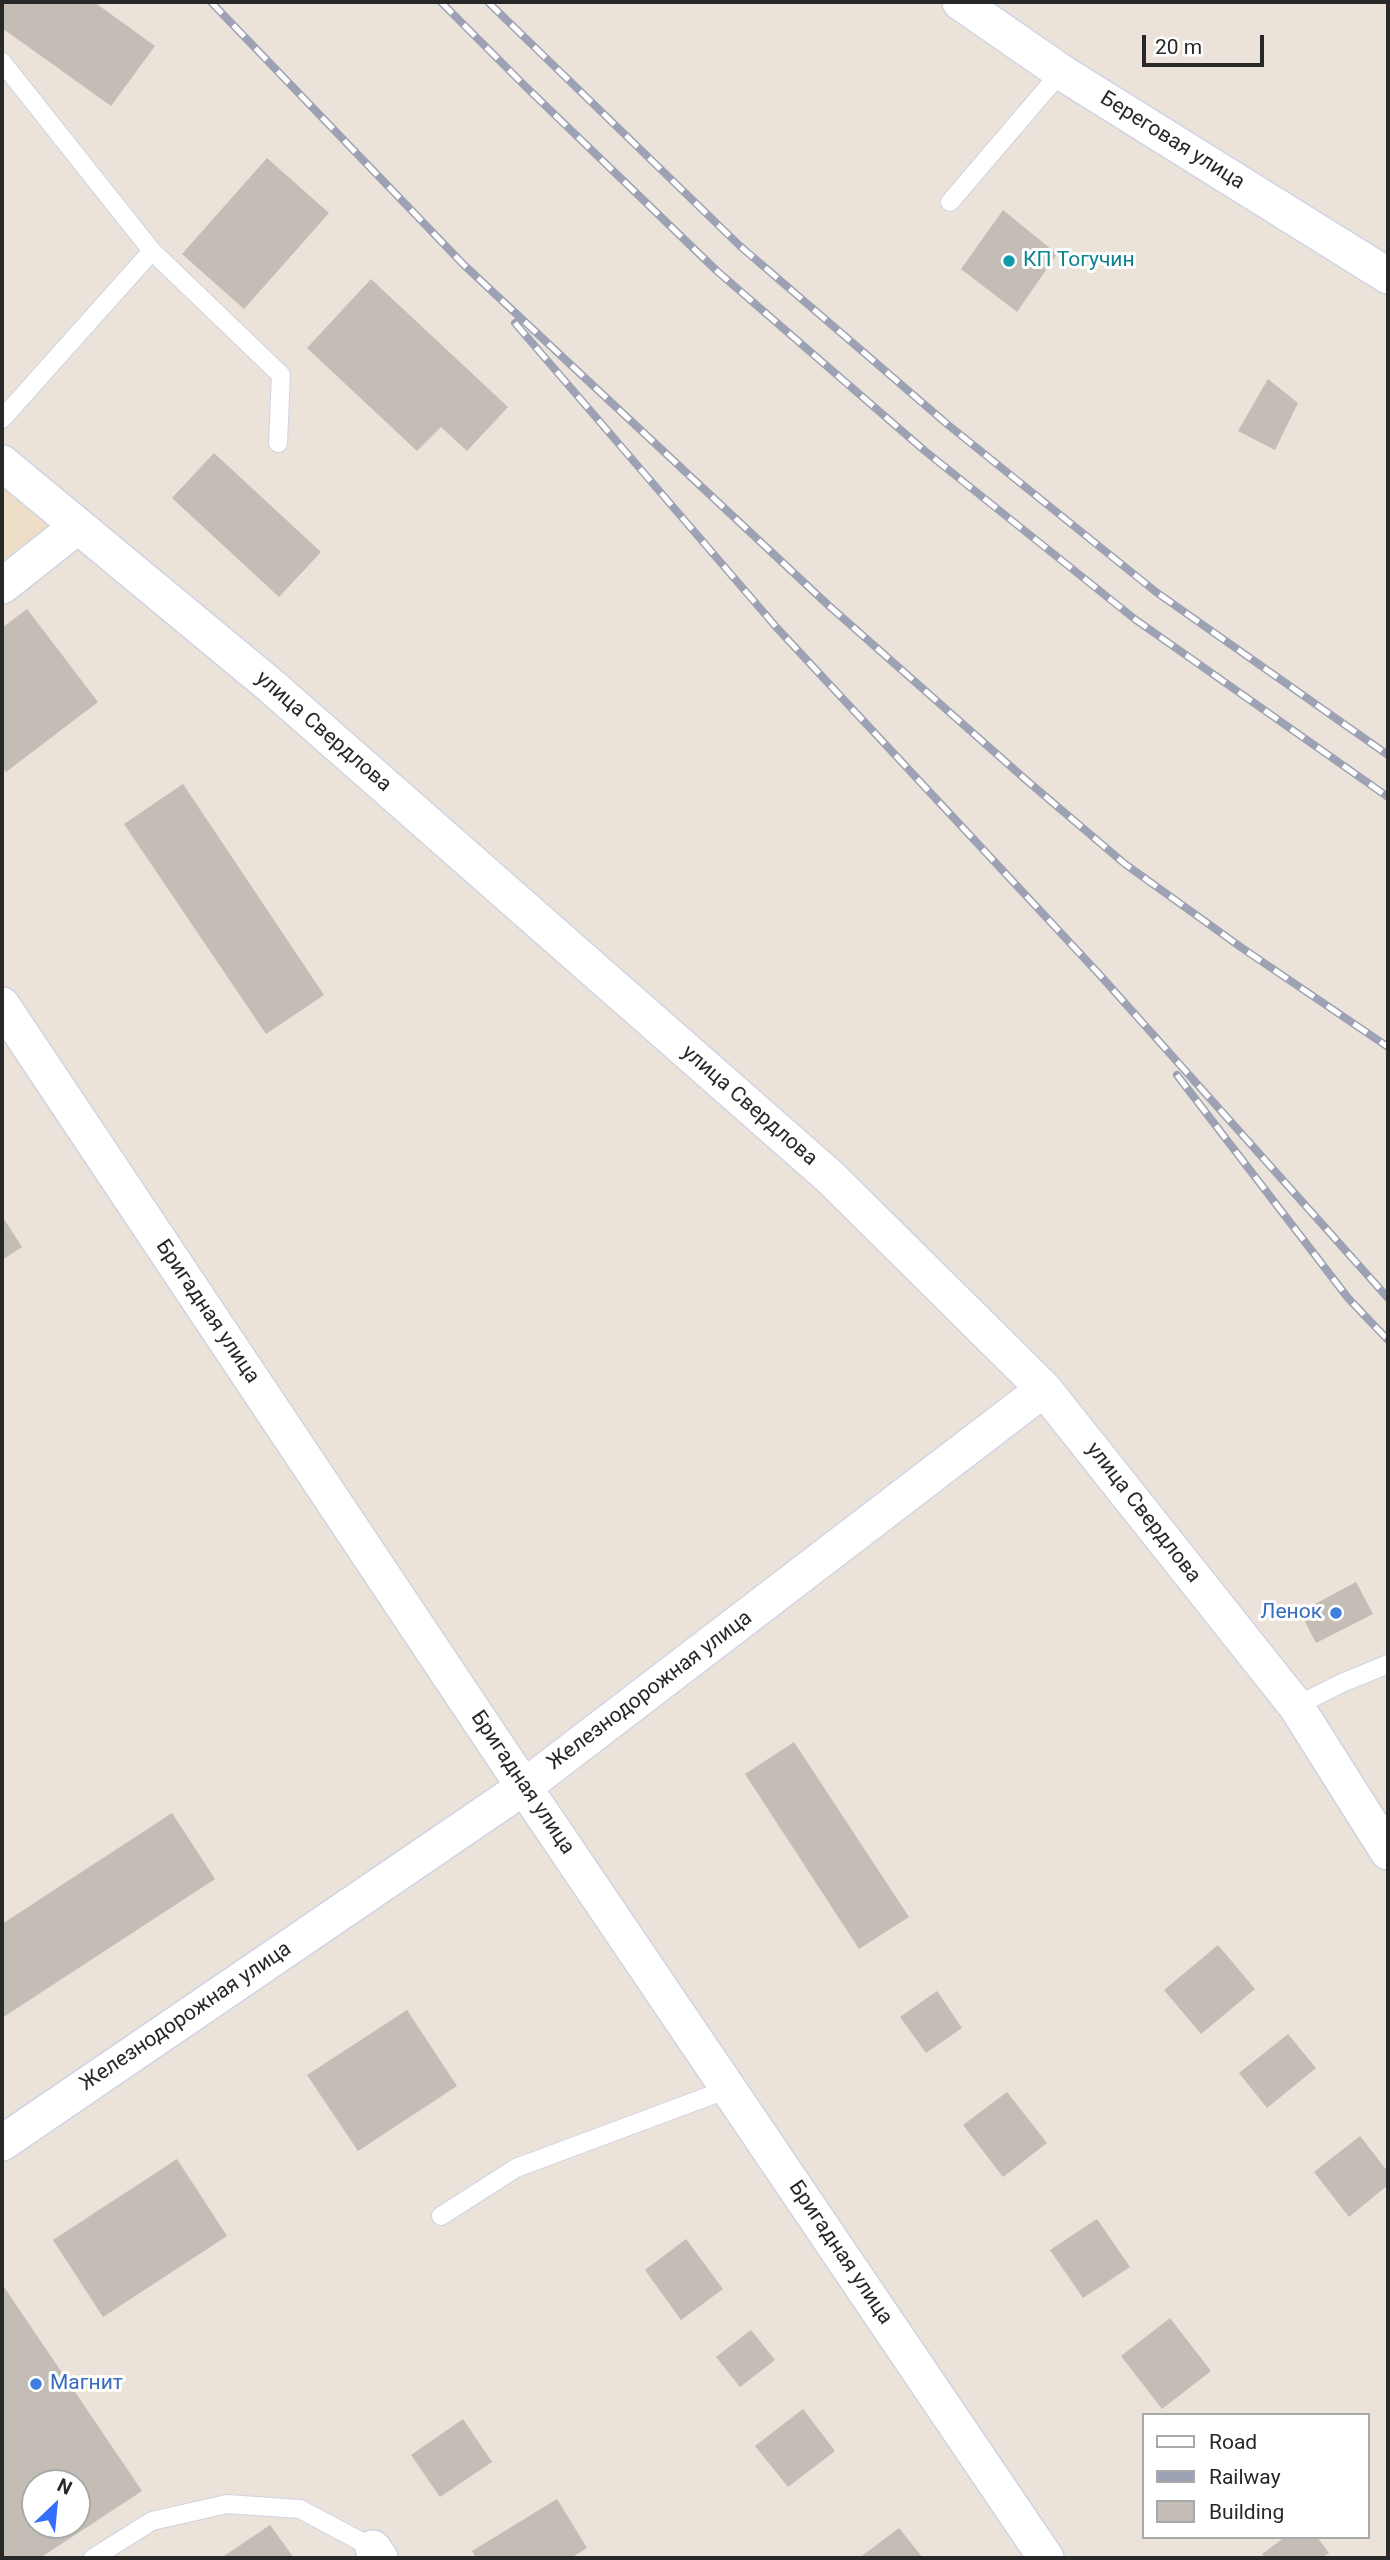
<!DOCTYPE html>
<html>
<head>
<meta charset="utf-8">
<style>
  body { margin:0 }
  #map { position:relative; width:1390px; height:2560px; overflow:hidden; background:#ebe2d9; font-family:Roboto,sans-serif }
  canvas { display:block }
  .frame { position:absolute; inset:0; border:4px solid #282828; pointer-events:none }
  .legend { position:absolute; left:1142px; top:2413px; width:228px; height:126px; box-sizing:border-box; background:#fff; border:2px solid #a9a9a9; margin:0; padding:9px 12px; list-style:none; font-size:21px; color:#282828 }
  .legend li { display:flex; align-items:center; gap:14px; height:35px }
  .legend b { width:35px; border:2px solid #a9a9a9 }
  .north { position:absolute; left:21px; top:2469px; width:70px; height:70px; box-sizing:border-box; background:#fff; border:2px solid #a9a9a9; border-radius:50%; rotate:26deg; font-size:19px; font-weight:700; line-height:28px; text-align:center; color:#282828 }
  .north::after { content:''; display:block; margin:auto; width:24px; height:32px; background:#346efe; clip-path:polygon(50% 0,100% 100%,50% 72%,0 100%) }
  .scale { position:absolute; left:1142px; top:35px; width:122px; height:32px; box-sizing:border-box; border:4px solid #282828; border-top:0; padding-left:9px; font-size:21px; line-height:24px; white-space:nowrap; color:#282828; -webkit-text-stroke:5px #fff; paint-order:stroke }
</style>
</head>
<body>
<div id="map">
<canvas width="1390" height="2560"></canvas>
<div class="frame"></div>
<ul class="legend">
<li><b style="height:9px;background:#fff"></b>Road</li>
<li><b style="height:9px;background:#9ca2b3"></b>Railway</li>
<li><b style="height:19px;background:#c3bdb5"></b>Building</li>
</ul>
<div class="north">N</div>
<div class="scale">20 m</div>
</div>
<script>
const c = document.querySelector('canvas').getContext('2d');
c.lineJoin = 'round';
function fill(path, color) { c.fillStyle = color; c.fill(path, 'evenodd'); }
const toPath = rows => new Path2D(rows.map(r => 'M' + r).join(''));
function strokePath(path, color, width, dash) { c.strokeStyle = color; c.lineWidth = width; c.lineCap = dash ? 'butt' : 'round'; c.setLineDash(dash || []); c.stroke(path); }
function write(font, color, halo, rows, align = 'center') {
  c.font = font + ' Roboto,sans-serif'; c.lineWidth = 6; c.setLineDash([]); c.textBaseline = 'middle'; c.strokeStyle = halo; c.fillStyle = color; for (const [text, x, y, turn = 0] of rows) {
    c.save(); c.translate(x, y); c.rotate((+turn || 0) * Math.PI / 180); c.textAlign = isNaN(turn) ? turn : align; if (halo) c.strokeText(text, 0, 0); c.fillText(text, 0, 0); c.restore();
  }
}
fill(toPath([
  [2,486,51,525,2,561]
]), '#eedec8');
fill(toPath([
  [2,2,94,2,155,46,111,106,2,28],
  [267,158,329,213,244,309,182,254],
  [1003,210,1057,254,1017,312,961,269],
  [371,279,508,407,467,451,441,427,417,451,307,348],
  [1268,379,1298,403,1275,450,1238,431],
  [214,453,321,552,279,597,172,498],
  [27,609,98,702,6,772,2,767,2,628],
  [183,784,324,995,266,1034,124,824],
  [2,1216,22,1247,2,1260],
  [1356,1582,1373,1614,1316,1643,1300,1612],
  [794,1742,909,1917,859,1949,745,1774],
  [172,1813,215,1879,2,2018,2,1924],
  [1218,1945,1255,1989,1201,2034,1164,1990],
  [937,1991,962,2028,926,2053,900,2017],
  [407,2010,457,2086,358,2151,307,2075],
  [1288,2034,1316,2068,1267,2108,1239,2073],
  [1007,2092,1047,2143,1003,2177,963,2125],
  [1360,2136,1388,2172,1388,2185,1349,2217,1314,2172],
  [177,2159,227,2236,103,2317,53,2240],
  [1097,2219,1130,2267,1083,2298,1050,2250],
  [686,2239,723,2289,681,2320,645,2270],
  [2,2284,142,2491,40,2558,2,2558],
  [35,2483,77,2483,77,2525,35,2525],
  [1170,2318,1211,2371,1162,2409,1121,2356],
  [751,2330,775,2360,740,2387,716,2357],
  [803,2409,835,2451,788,2487,755,2446],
  [463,2419,492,2462,440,2497,411,2455],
  [557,2499,587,2548,571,2558,476,2558,472,2551],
  [270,2525,294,2558,221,2558],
  [899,2528,923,2558,859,2558],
  [1285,2537,1317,2537,1329,2553,1322,2558,1265,2558,1262,2554]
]), '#c3bdb5');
const lane = toPath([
  [2,62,152,251,2,419],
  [950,202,1061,72],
  [152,251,281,375,278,443],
  [1296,1706,1342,1683,1388,1664],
  [441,2216,516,2168,728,2089],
  [93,2558,152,2521,227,2504,300,2509,373,2548]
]);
const street = toPath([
  [960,2,1061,72,1388,276],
  [2,463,270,685,830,1177,1044,1389,1296,1706,1388,1852],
  [2,586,78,526],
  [2,1005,524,1787,1046,2558],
  [2,2143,524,1787,1044,1389],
  [373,2548,380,2558]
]);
strokePath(lane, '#cfd4e2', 20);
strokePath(street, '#cfd4e2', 38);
strokePath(lane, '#fff', 18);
strokePath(street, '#fff', 35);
const rail = toPath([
  [211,2,464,265,827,604,1025,779,1125,864,1242,948,1388,1047],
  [441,2,524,85,717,271,925,451,1136,620,1388,797],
  [488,2,740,246,947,424,1156,592,1388,755],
  [515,323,777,628,1099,974,1388,1298],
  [1177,1075,1348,1298,1388,1340]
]);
strokePath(rail, '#9ca2b3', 8);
strokePath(rail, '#fff', 5, [16]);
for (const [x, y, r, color] of [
  [1009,261,7,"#0f9aa8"],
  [1336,1613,7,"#3f7fe0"],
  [36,2384,7,"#3f7fe0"]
]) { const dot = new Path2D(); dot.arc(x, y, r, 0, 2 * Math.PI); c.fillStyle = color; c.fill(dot); strokePath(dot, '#fff', 2.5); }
write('21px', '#282828', '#fff', [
  ["Береговая улица",1172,141,32],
  ["улица Свердлова",323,732,41],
  ["улица Свердлова",749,1106,41],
  ["Бригадная улица",207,1312,56],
  ["улица Свердлова",1143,1513,52],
  ["Железнодорожная улица",650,1691,-37],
  ["Бригадная улица",522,1783,56],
  ["Железнодорожная улица",186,2017,-34],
  ["Бригадная улица",840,2253,56]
]);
write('21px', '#0d838f', '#fff', [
  ["КП Тогучин",1023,261]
], 'left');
write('21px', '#366cbe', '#fff', [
  ["Ленок",1322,1613],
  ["Магнит",50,2384,"left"]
], 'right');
</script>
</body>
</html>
